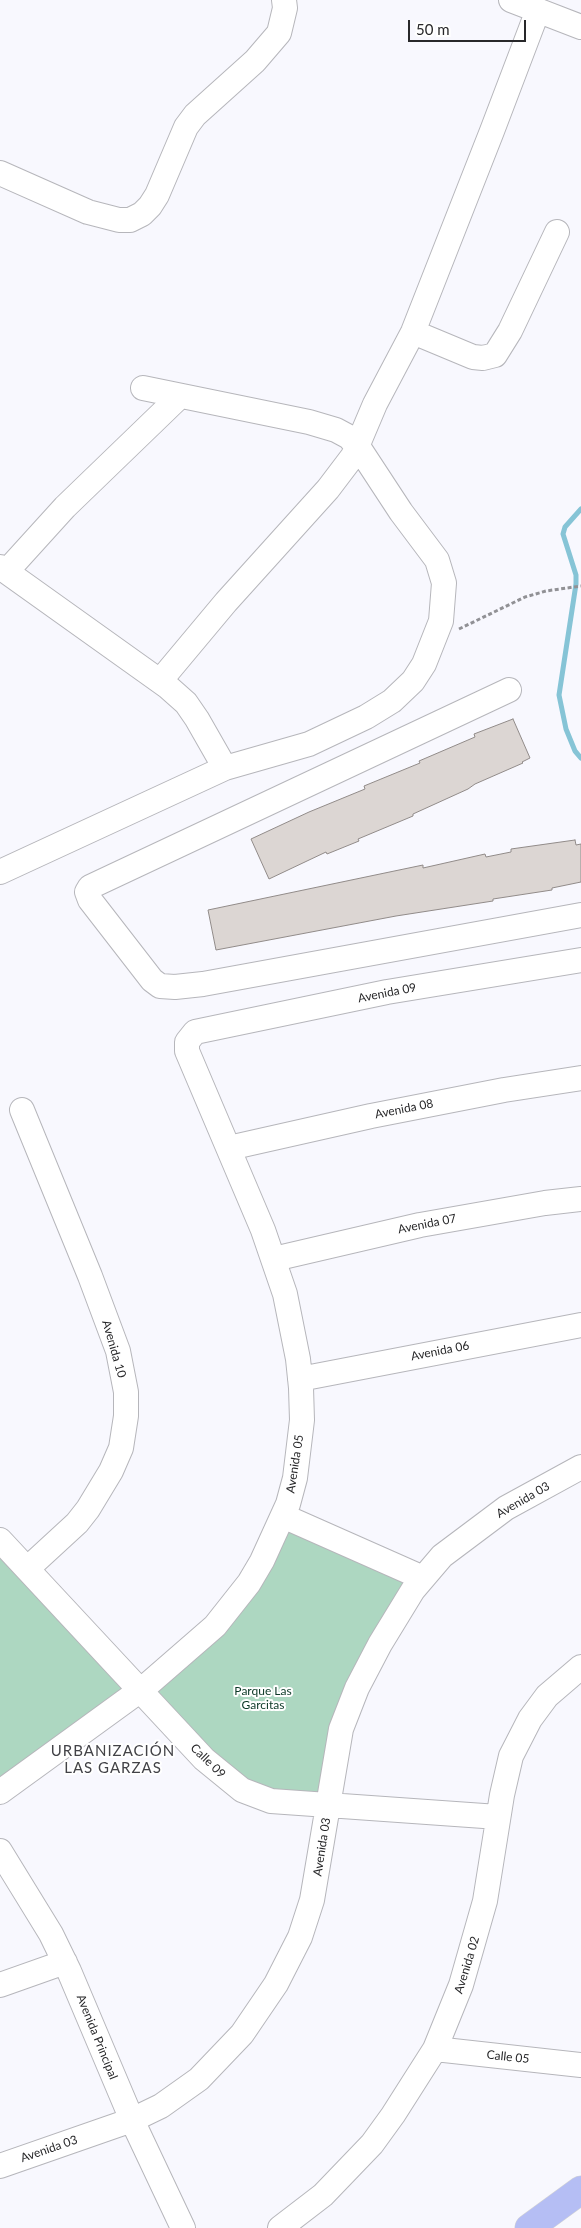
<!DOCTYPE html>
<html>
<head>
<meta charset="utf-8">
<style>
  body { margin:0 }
  #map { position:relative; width:581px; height:2228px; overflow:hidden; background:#f8f8fe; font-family:Lato,sans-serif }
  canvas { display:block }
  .scale { position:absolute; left:408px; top:20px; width:118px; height:22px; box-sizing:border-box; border:2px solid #28282a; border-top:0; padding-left:6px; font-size:15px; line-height:18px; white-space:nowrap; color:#28282a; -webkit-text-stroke:4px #fff; paint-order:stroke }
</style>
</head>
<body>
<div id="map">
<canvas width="581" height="2228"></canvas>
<div class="scale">50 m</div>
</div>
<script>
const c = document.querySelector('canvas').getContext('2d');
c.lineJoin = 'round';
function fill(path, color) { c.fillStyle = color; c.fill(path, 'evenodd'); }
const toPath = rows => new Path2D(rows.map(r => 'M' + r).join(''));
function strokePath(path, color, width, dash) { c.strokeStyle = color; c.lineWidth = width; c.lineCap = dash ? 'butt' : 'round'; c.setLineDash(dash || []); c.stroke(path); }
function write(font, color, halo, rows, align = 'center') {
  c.font = font + ' Lato,sans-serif'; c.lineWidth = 4; c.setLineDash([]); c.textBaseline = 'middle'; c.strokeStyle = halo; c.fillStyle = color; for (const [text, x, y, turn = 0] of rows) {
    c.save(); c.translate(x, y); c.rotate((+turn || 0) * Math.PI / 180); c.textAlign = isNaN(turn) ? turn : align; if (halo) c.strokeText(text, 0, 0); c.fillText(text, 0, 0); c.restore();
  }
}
fill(toPath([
  [283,1516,423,1578,380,1644,328,1806,271,1801,141,1690,0,1792,0,1540,141,1690,197,1644]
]), '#add7c1');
strokePath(toPath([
  [581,509,565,527,563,534,576,575,576,584,559,695,566,729,575,751,581,758]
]), '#86c4d6', 5);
const building = toPath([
  [513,719,530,758,522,762,523,763,475,784,468,789,413,814,413,816,358,839,359,841,327,854,326,852,269,879,251,839,309,812,365,789,364,786,420,763,419,761,475,737,474,734,513,719],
  [575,840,576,845,581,844,581,882,552,888,552,890,493,899,493,901,396,916,216,950,208,910,423,865,423,868,485,854,486,857,511,852,511,849,575,840]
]);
fill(building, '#dcd6d3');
strokePath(building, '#918b89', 1);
const minor = toPath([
  [511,0,581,27],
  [0,173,88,212,119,220,130,220,142,214,150,206,157,195,186,127,195,115,255,61,279,33,285,8,284,0],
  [413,332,473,357,483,358,495,355,510,331,557,232],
  [0,567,168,687,186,703,197,719,225,768],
  [7,571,65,507,180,396],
  [160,681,226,602,328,489,353,456,375,404,413,332,492,131,538,10],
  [509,690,90,887,87,892,90,900,152,980,160,986,175,987,203,984,581,915],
  [0,872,225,768,309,744,366,717,392,701,413,681,424,664,441,621,444,583,437,560,401,512,361,451,349,437,336,430,309,422,143,388],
  [22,1110,90,1276,118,1351,126,1392,126,1416,121,1448,111,1471,88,1509,77,1523,27,1569],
  [229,1148,371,1116,504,1090,581,1078],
  [274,1259,420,1225,545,1203,581,1199],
  [300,1379,581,1325],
  [283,1516,423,1578],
  [0,1540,204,1759,242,1790,271,1801,498,1817],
  [0,1792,146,1686,215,1626,249,1583,262,1561,288,1504,295,1478,302,1420,301,1388,298,1359,285,1294,263,1230,187,1051,187,1042,195,1032,387,992,581,960],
  [0,1851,51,1934,69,1971,132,2120,183,2228],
  [0,1985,65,1962],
  [435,2049,581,2065],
  [0,2166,132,2120,161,2106,199,2079,242,2034,276,1984,300,1937,312,1900,341,1729,357,1688,380,1644,413,1590,442,1556,506,1508,581,1467],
  [280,2228,323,2195,372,2144,393,2115,435,2049,461,1985,485,1901,502,1795,511,1756,530,1719,547,1696,581,1667]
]);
const major = toPath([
  [529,2228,581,2190]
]);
strokePath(minor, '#b6b6bb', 26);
strokePath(major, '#d4d4d4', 29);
strokePath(toPath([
  [459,629,525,597,546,591,581,586]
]), '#919195', 3, [4, 2.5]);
strokePath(minor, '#fff', 24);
strokePath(major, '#b5bef4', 28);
write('12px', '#28282a', '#fff', [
  ["Avenida 09",387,993,-11],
  ["Avenida 08",404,1109,-11],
  ["Avenida 07",427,1224,-11],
  ["Avenida 10",114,1349,74],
  ["Avenida 06",440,1351,-11],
  ["Avenida 05",295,1464,-81],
  ["Avenida 03",523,1500,-30],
  ["Calle 09",208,1761,44],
  ["Avenida 03",322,1847,-81],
  ["Avenida 02",467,1965,-73],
  ["Avenida Principal",97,2037,68],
  ["Calle 05",508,2057,6],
  ["Avenida 03",49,2149,-19]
]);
write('12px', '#0b3826', '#fff', [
  ["Parque Las",263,1691],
  ["Garcitas",263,1705]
]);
c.letterSpacing = '1px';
write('15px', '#424247', '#fff', [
  ["URBANIZACIÓN",113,1751],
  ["LAS GARZAS",113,1768]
]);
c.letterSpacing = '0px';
</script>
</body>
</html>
